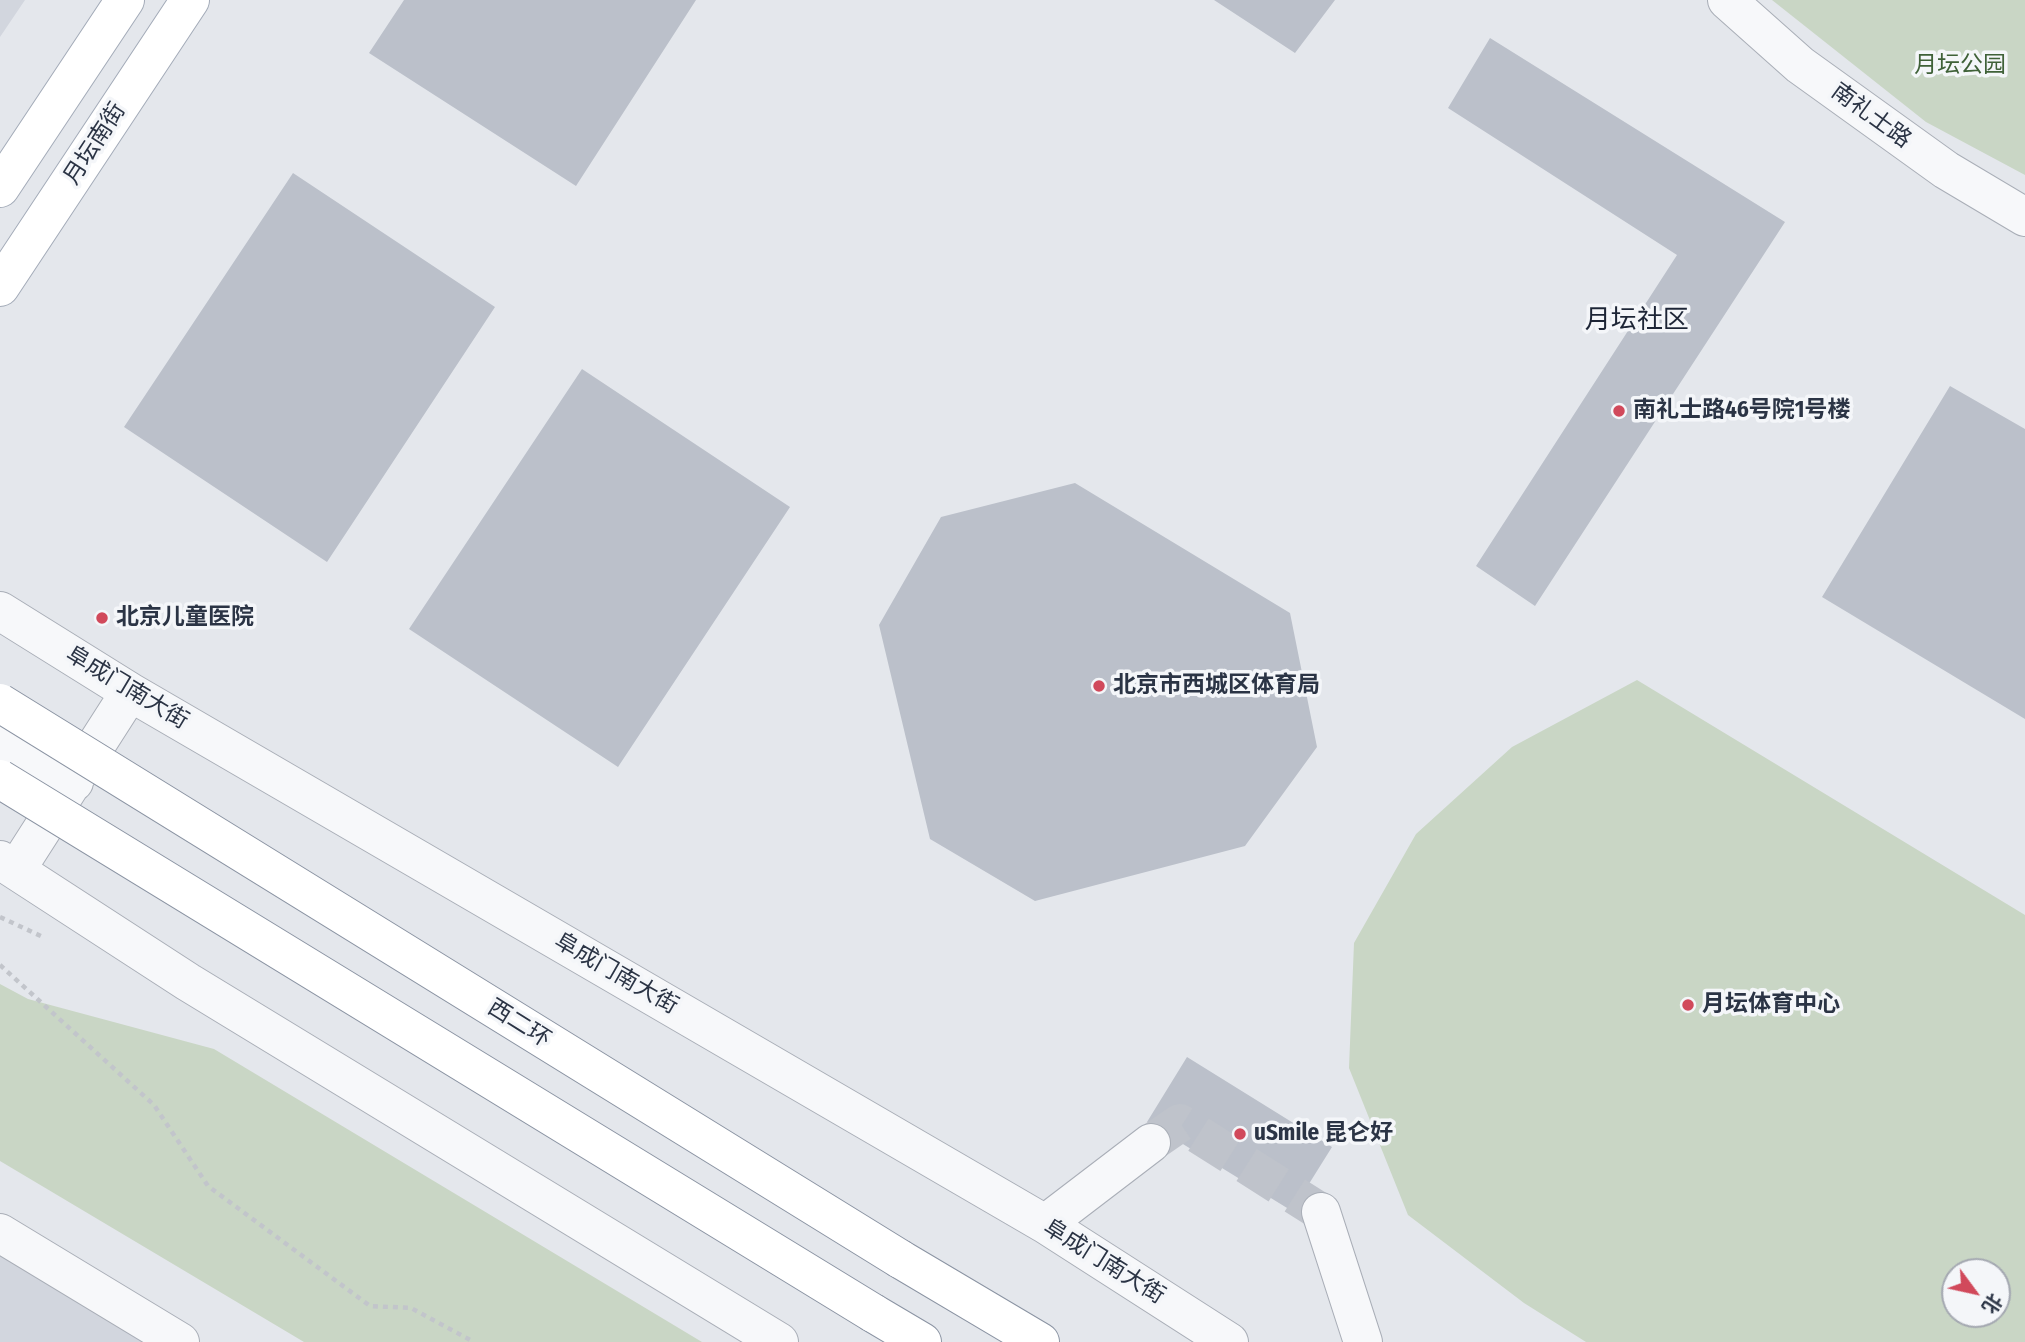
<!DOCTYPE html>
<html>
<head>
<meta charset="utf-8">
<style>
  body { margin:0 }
  #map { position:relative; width:2025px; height:1342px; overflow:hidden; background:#e4e7ec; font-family:"Fira Sans Condensed","Noto Sans SC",sans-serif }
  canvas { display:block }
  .north { position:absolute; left:1941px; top:1258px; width:70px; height:70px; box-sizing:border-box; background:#f4f6f9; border:2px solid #a4a8b1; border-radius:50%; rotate:123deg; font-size:19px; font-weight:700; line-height:28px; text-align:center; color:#2b3445 }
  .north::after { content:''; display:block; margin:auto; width:24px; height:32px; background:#d1495b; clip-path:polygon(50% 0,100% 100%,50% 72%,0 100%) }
</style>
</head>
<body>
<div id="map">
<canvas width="2025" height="1342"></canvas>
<div class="north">北</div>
</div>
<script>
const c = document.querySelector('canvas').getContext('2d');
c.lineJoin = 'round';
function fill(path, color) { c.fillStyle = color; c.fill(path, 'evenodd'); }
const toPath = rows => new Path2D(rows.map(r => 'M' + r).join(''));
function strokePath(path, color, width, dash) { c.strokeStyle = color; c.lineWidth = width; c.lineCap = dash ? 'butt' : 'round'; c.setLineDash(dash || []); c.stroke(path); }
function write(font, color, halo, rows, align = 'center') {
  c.font = font + ' "Fira Sans Condensed","Noto Sans SC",sans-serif'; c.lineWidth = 7; c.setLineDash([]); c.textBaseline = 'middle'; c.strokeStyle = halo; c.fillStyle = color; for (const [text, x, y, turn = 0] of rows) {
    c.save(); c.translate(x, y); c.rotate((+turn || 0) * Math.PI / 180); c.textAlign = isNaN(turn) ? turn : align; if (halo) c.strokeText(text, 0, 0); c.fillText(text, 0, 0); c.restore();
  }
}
fill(toPath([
  [0,0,25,0,0,37],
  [0,1231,186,1342,0,1342]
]), '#d2d6de');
fill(toPath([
  [1772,0,2025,0,2025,175,1926,122],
  [1637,680,2025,915,2025,1342,1586,1342,1524,1303,1408,1215,1349,1068,1354,943,1416,834,1512,747],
  [1955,1272,1997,1272,1997,1314,1955,1314],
  [0,984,28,999,214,1049,702,1342,304,1342,0,1161]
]), '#c9d6c5');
fill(toPath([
  [404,0,696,0,576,186,369,53],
  [1214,0,1335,0,1295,53],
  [1490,38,1785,222,1535,606,1476,566,1677,255,1448,108],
  [293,173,495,307,327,562,124,427],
  [582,369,790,507,618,767,409,629],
  [1950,386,2025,429,2025,719,1822,597],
  [1075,483,1290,613,1317,747,1245,846,1035,901,930,839,879,625,941,517],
  [1187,1057,1332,1147,1292,1211,1147,1122]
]), '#bbc0ca');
strokePath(toPath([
  [1151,1143,1180,1123,1321,1212]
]), '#bfc3cb', 38, [38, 19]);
const minor = toPath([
  [1727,0,1800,65,1946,170,2025,217],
  [0,611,130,692,1045,1224,1229,1342],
  [0,739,74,782],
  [0,860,188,982,779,1342],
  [16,870,130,692],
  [1321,1212,1363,1342],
  [1045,1224,1151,1143],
  [0,1233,180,1342]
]);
const major = toPath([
  [0,188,125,0],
  [0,287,190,0]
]);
const highway = toPath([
  [900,1259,1040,1342],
  [873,1313,922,1342]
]);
strokePath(minor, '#a9aeb7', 40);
strokePath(major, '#a3abb8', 40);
strokePath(highway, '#8b94a3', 40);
strokePath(toPath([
  [0,917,43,937],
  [0,965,154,1105,208,1186,370,1306,411,1308,474,1342]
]), '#c2c5cb', 4.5, [5, 5]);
strokePath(minor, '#f7f8fa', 38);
strokePath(major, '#fff', 38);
strokePath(highway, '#fff', 38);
const highwayBridge = toPath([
  [0,703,900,1259],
  [0,779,873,1313]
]);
strokePath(highwayBridge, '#8b94a3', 40, []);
strokePath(highwayBridge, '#fff', 38);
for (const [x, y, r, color] of [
  [1619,411,7,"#d1495b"],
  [102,618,7,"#d1495b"],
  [1099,686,7,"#d1495b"],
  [1688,1005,7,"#d1495b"],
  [1240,1134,7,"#d1495b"]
]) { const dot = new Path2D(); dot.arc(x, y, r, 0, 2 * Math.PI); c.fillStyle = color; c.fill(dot); strokePath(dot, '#f4f6f9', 2.5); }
write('23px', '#3f6138', '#f4f6f9', [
  ["月坛公园",1960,66]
]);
write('23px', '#2b3445', '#f4f6f9', [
  ["南礼士路",1871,116,36],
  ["月坛南街",95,144,-57],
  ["阜成门南大街",127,688,31],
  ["阜成门南大街",616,974,30],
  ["西二环",519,1024,32],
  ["阜成门南大街",1104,1262,32]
]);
write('bold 23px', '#2b3445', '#f4f6f9', [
  ["南礼士路46号院1号楼",1633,411],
  ["北京儿童医院",116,618],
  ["北京市西城区体育局",1113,686],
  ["月坛体育中心",1702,1005],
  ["uSmile 昆仑好",1254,1134]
], 'left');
write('26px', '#1d2536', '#f4f6f9', [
  ["月坛社区",1637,321]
]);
</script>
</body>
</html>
